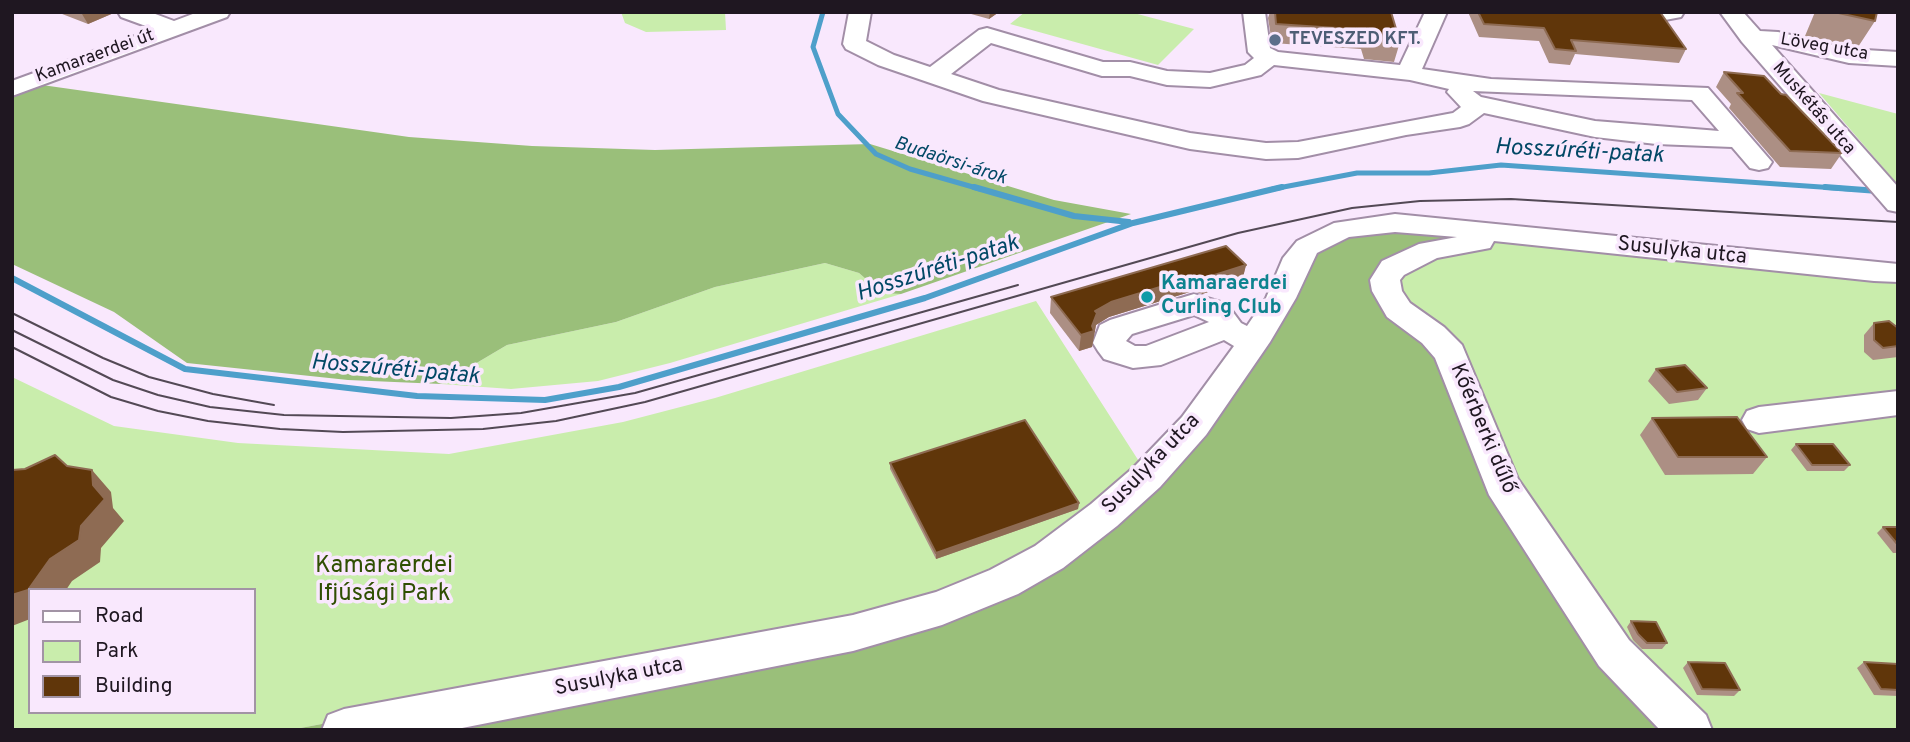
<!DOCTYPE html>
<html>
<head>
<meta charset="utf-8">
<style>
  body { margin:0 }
  #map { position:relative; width:1910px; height:742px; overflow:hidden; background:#f9e8fd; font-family:Overpass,sans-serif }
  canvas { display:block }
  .frame { position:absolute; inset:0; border:14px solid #1f1721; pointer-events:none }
  .legend { position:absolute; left:28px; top:588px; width:228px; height:126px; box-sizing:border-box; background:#f9e8fd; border:2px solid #a294a5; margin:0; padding:9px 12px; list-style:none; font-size:21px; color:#1f1721 }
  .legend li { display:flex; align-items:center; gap:14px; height:35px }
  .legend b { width:35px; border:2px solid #a294a5 }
</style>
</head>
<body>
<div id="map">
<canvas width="1910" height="742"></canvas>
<div class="frame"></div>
<ul class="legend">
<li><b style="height:9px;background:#fff"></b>Road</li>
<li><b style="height:19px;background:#c9edac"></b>Park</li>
<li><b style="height:19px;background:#60360a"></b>Building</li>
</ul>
</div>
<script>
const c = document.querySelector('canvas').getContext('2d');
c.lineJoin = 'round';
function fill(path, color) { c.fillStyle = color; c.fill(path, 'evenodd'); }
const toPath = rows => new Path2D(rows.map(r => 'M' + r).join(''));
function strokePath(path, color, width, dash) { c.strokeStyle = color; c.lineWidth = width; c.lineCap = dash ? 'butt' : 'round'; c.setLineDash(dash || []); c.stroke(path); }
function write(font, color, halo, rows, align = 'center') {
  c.font = font + ' Overpass,sans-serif'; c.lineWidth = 7; c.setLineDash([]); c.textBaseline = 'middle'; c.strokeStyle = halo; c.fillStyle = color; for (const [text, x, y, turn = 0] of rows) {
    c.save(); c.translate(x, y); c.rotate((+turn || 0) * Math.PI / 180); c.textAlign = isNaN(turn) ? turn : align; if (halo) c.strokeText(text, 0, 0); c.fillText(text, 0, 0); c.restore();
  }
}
fill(toPath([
  [621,12,725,12,726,30,646,32,625,23],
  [1025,12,1130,12,1194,29,1158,65,1010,24],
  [1819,93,1898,114,1898,186,1898,185],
  [1504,237,1898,273,1898,730,1690,730,1614,653,1412,322,1393,268],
  [825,263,859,273,882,293,901,294,670,363,598,381,511,389,441,384,507,345,616,322,715,287],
  [1036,301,1142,466,1041,551,872,620,290,730,12,730,12,377,114,426,238,443,449,454,623,422,715,398],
  [30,590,254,590,254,712,30,712]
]), '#c9edac');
fill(toPath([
  [35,84,409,137,532,146,655,150,870,144,1054,200,1131,214,901,294,882,293,859,273,825,263,715,287,616,322,507,345,441,384,348,380,187,363,114,312,12,264,12,95],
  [1366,229,1504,237,1393,268,1412,322,1690,730,290,730,872,620,1042,551,1184,423,1311,255]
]), '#9abf7a');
strokePath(toPath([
  [823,12,813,47,838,114,876,154,910,169,980,189],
  [1273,189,1357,173,1429,173,1501,165,1850,189]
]), '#4e9fca', 5);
strokePath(toPath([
  [974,187,1074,216,1129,222],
  [1825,187,1878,191],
  [12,278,185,369,417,396,545,400,619,387,925,298,1133,223,1282,187]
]), '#4e9fca', 6);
const minor = toPath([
  [118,12,150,12,174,21,198,12,230,12,227,17,12,96,12,81,154,29,121,17,118,12],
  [849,12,871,12,866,41,894,55,930,67,979,30,987,28,1103,62,1130,62,1167,71,1210,73,1245,65,1254,58,1248,52,1243,12,1265,12,1270,48,1278,52,1400,65,1425,12,1447,12,1422,69,1491,79,1708,88,1772,162,1768,168,1759,170,1750,168,1732,147,1656,144,1595,137,1484,113,1469,124,1460,127,1406,135,1298,158,1266,159,1190,149,983,101,878,65,846,49,843,44,849,12],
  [991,43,1102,76,1130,76,1167,85,1210,87,1261,75,1274,65,1410,80,1449,89,1447,92,1461,107,1453,113,1298,142,1266,143,1190,133,999,90,951,74,991,43],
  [1473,91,1692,100,1719,131,1595,121,1481,97,1473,91],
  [1552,12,1684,12,1681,17,1644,24,1563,18,1555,17,1552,12],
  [1720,12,1743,12,1760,31,1778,32,1849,49,1898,52,1898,66,1849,63,1772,45,1898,187,1898,212,1888,210,1742,42,1720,12],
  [1395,214,1898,264,1898,282,1874,281,1494,241,1490,248,1437,258,1404,275,1400,280,1402,291,1410,303,1444,327,1462,345,1518,479,1629,640,1706,715,1712,730,1660,730,1599,666,1489,495,1435,358,1422,343,1387,317,1372,291,1370,280,1382,261,1419,244,1457,237,1395,232,1349,237,1317,253,1296,298,1270,342,1206,435,1160,487,1117,526,1063,568,1018,594,942,625,853,651,452,730,322,730,328,715,344,709,853,615,936,592,990,570,1035,546,1091,504,1134,467,1182,417,1234,346,1224,340,1161,365,1133,368,1104,359,1098,351,1093,343,1100,325,1110,320,1194,294,1227,304,1241,323,1247,326,1266,298,1283,258,1297,241,1334,223,1395,214],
  [1194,315,1209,322,1146,346,1135,346,1126,341,1132,334,1194,315],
  [1898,391,1898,415,1759,433,1747,429,1742,420,1747,411,1759,407,1898,391]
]);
strokePath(minor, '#a28ea7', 4);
fill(minor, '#fff');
strokePath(toPath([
  [12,313,103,358,149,377,213,394,274,405],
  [12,330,113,380,158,395,210,407,284,415,451,418,521,413,635,393,1018,285],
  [12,347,111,397,158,411,208,421,280,429,343,432,483,429,556,421,645,402,1238,233,1352,208,1420,201,1511,199,1898,222]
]), '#534955', 2);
fill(toPath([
  [57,12,116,12,88,24],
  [964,12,999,12,989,19],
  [1270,12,1391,12,1400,42,1394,62,1364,59,1361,49,1272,43,1268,18],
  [1468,12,1660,12,1686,49,1679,63,1575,54,1570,65,1549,63,1539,41,1479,37],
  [1815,12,1877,12,1875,21,1858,47,1805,36],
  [1724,72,1781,94,1842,153,1831,169,1780,167,1729,108,1731,104,1716,87],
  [1246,265,1242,281,1202,294,1193,291,1109,317,1096,325,1092,347,1079,351,1050,313,1051,297],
  [1874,323,1898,328,1898,357,1873,360,1864,352,1864,335],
  [1656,369,1707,388,1698,400,1669,404,1648,381],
  [1652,418,1767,457,1753,474,1665,475,1640,435],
  [1796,444,1850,465,1844,471,1807,471,1791,450],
  [890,463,1079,503,1078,509,936,559,890,469],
  [1883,527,1898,527,1898,553,1893,553,1877,533],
  [1631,621,1667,643,1662,649,1642,649,1633,640,1627,627],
  [1688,662,1740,690,1734,696,1697,695,1683,668],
  [1864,662,1898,664,1898,696,1874,695,1857,668]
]), '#ac8f84');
fill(toPath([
  [86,12,116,12,88,24,82,14],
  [990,12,999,12,989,19],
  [1246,265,1242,281,1202,294,1205,278],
  [1196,276,1193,291,1109,317,1096,325,1092,347,1079,351,1081,335,1095,311,1111,302],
  [92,470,111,492,113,508,124,521,101,548,100,562,72,581,66,590,30,590,30,619,12,626,12,595,50,559,81,526],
  [1079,503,1078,509,936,559,936,553]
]), '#8e6b53');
const building = toPath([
  [1275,12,1391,12,1400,42,1370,38,1367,30,1276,24,1275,12],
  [1478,12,1660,12,1686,49,1571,40,1576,51,1555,49,1544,28,1484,24,1478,12],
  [1834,12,1877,12,1875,21,1834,12],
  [1724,72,1764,76,1781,94,1786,95,1842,153,1790,151,1737,93,1743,93,1724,72],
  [1226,246,1246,265,1205,278,1196,276,1111,302,1095,311,1097,313,1092,326,1094,331,1081,335,1051,297,1226,246],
  [1889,321,1898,328,1898,346,1883,348,1874,340,1874,323,1889,321],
  [1685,365,1707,388,1677,392,1656,369,1685,365],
  [1737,417,1767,457,1678,457,1652,418,1737,417],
  [1025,420,1079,503,936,553,890,463,1025,420],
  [1796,444,1833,444,1850,465,1812,465,1796,444],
  [55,455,67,466,92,470,93,485,105,499,81,526,79,540,50,559,28,590,12,595,12,470,25,469,55,455],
  [1883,527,1898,527,1898,545,1883,527],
  [1631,621,1656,622,1667,643,1647,643,1638,634,1631,621],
  [1688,662,1725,663,1740,690,1702,689,1688,662],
  [1864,662,1898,664,1898,690,1881,689,1864,662]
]);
fill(building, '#60360a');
strokePath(building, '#8e6b53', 2);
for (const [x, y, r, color] of [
  [1275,40,7,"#5c6f8a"],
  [1147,297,7,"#0f9aa8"]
]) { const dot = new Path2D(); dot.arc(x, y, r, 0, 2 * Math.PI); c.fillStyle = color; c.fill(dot); strokePath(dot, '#f9e8fd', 2.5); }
write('bold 18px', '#4e5e75', '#f9e8fd', [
  ["TEVESZED KFT.",1289,40]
], 'left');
write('18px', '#1f1721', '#f9e8fd', [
  ["Löveg utca",1824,48,10],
  ["Kamaraerdei út",95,57,-20],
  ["Muskétás utca",1813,109,49]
]);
write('italic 19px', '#024866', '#f9e8fd', [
  ["Budaörsi-árok",950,162,18]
]);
write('21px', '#1f1721', '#f9e8fd', [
  ["Susulyka utca",1682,252,6],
  ["Kőérberki dűlő",1482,429,67],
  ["Susulyka utca",1152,465,-46],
  ["Susulyka utca",619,678,-11]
]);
write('bold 21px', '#0d838f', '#f9e8fd', [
  ["Kamaraerdei",1161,285],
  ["Curling Club",1161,309]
], 'left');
write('italic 23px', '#024866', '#f9e8fd', [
  ["Hosszúréti-patak",1579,153,3],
  ["Hosszúréti-patak",938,270,-18],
  ["Hosszúréti-patak",395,371,5]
]);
write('24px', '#2f4f02', '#f9e8fd', [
  ["Kamaraerdei",384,567],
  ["Ifjúsági Park",384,595]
]);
</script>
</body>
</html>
